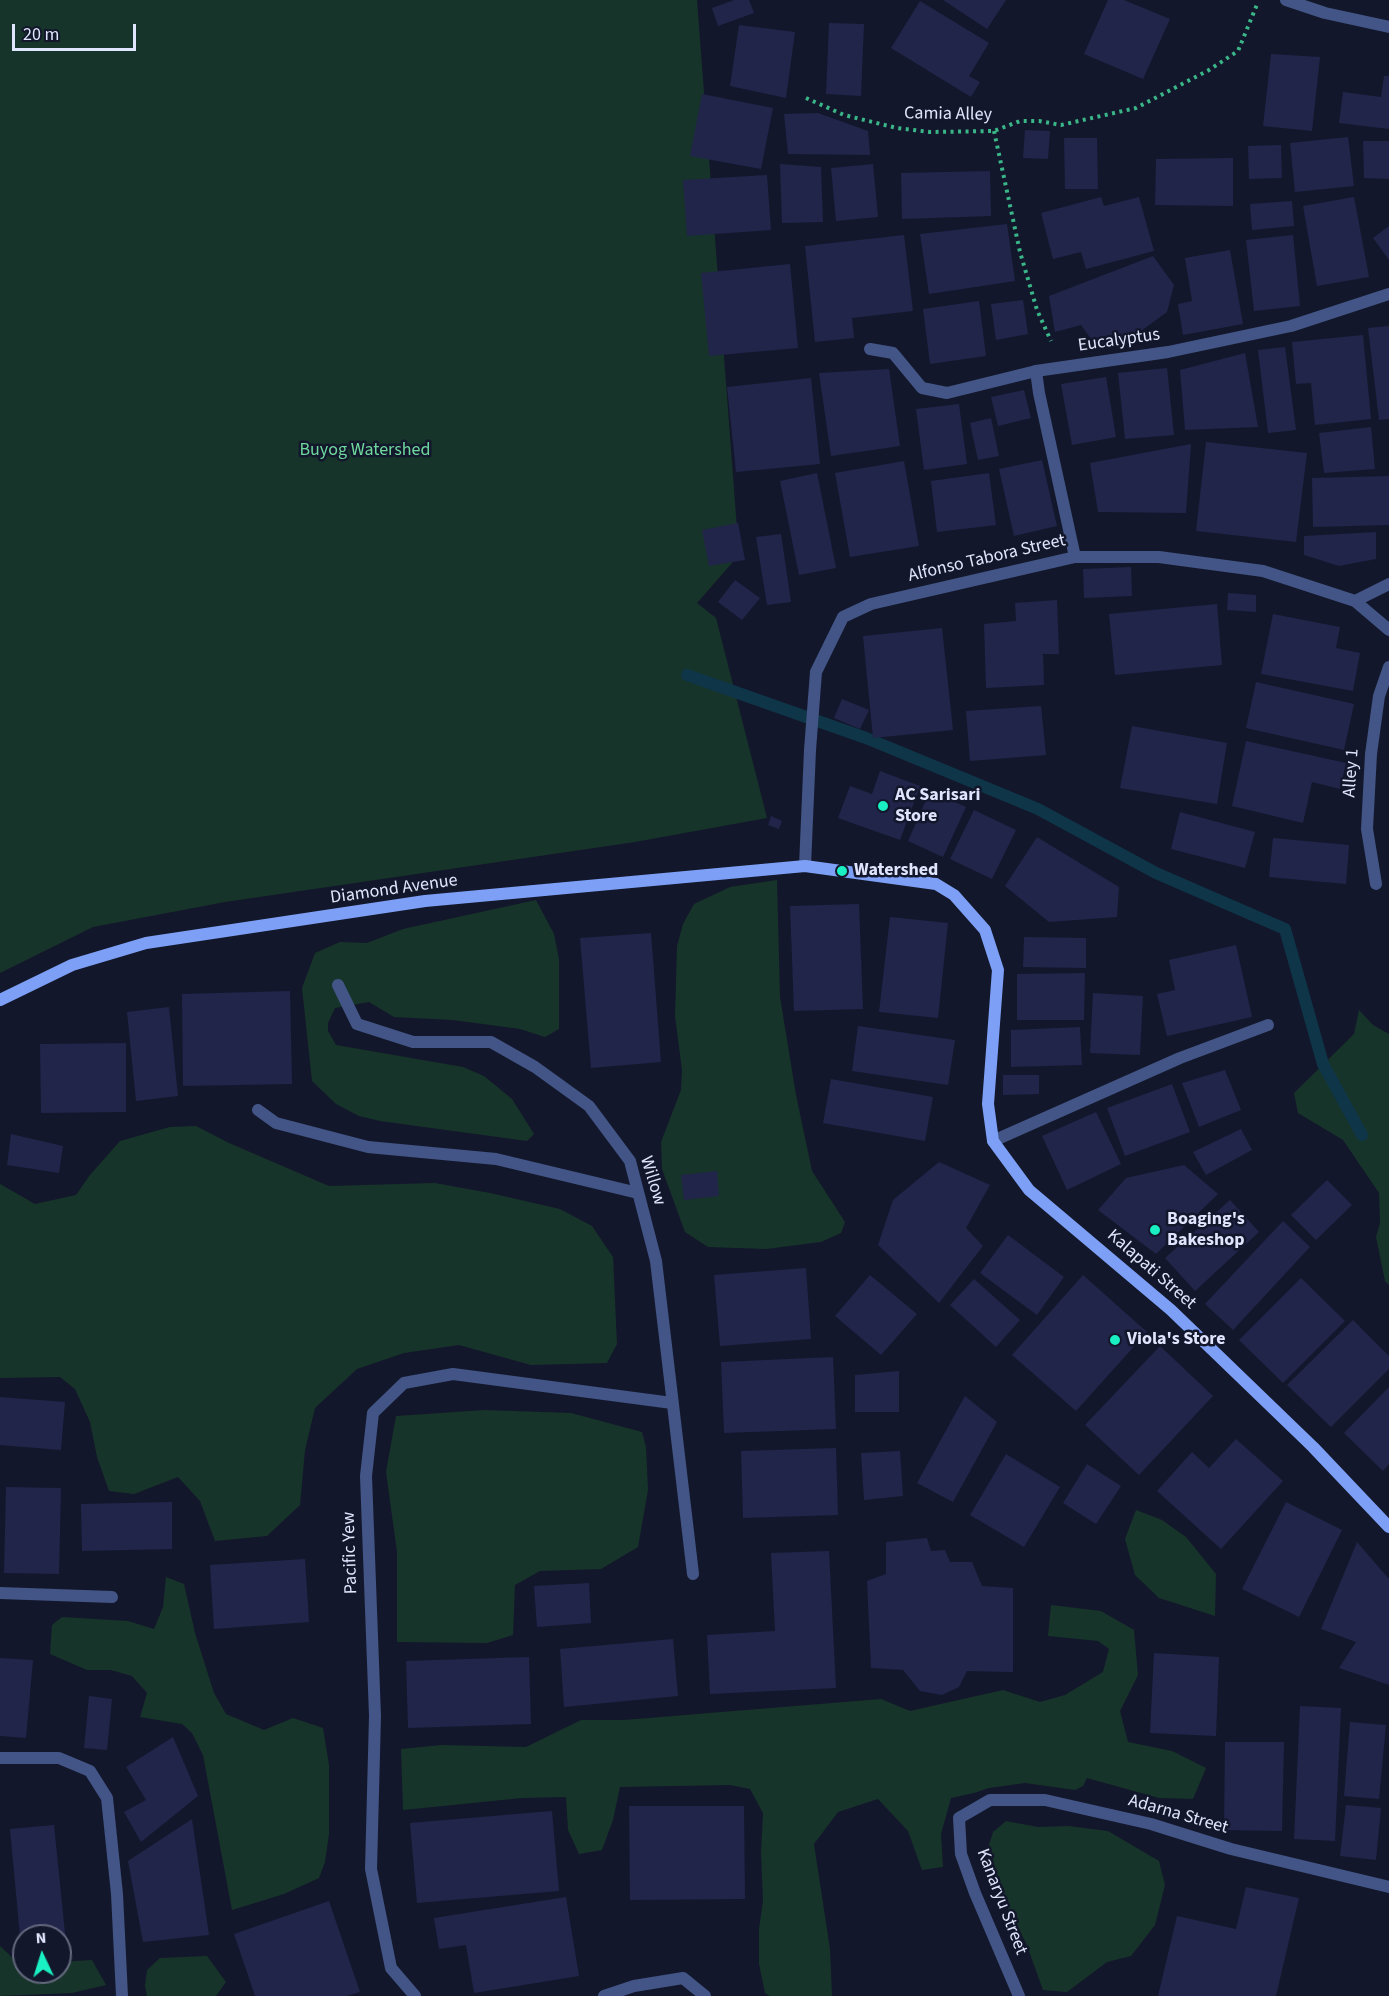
<!DOCTYPE html>
<html>
<head>
<meta charset="utf-8">
<style>
  body { margin:0 }
  #map { position:relative; width:1389px; height:1996px; overflow:hidden; background:#13172b; font-family:"Source Sans 3",sans-serif }
  canvas { display:block }
  .north { position:absolute; left:12px; top:1924px; width:60px; height:60px; box-sizing:border-box; background:#13172b; border:2px solid #65697f; border-radius:50%; rotate:356deg; font-size:16px; font-weight:700; line-height:24px; text-align:center; color:#dfe5fd }
  .north::after { content:''; display:block; margin:auto; width:21px; height:27px; background:#19efc2; clip-path:polygon(50% 0,100% 100%,50% 72%,0 100%) }
  .scale { position:absolute; left:12px; top:24px; width:124px; height:27px; box-sizing:border-box; border:3px solid #dfe5fd; border-top:0; padding-left:8px; font-size:18px; line-height:21px; white-space:nowrap; color:#dfe5fd; -webkit-text-stroke:4px #13172b; paint-order:stroke }
</style>
</head>
<body>
<div id="map">
<canvas width="1389" height="1996"></canvas>
<div class="north">N</div>
<div class="scale">20 m</div>
</div>
<script>
const c = document.querySelector('canvas').getContext('2d');
c.lineJoin = 'round';
function fill(path, color) { c.fillStyle = color; c.fill(path, 'evenodd'); }
const toPath = rows => new Path2D(rows.map(r => 'M' + r).join(''));
function strokePath(path, color, width, dash) { c.strokeStyle = color; c.lineWidth = width; c.lineCap = dash ? 'butt' : 'round'; c.setLineDash(dash || []); c.stroke(path); }
function write(font, color, halo, rows, align = 'center') {
  c.font = font + ' "Source Sans 3",sans-serif'; c.lineWidth = 5; c.setLineDash([]); c.textBaseline = 'middle'; c.strokeStyle = halo; c.fillStyle = color; for (const [text, x, y, turn = 0] of rows) {
    c.save(); c.translate(x, y); c.rotate((+turn || 0) * Math.PI / 180); c.textAlign = isNaN(turn) ? turn : align; if (halo) c.strokeText(text, 0, 0); c.fillText(text, 0, 0); c.restore();
  }
}
fill(toPath([
  [0,0,697,0,739,555,697,603,716,618,767,818,635,842,225,902,93,927,0,973],
  [777,880,780,997,796,1095,812,1171,845,1222,841,1233,821,1242,766,1249,708,1247,685,1232,662,1169,661,1142,681,1090,682,1070,675,1016,677,946,683,924,694,904,730,887],
  [536,900,554,934,559,959,559,1029,545,1037,520,1029,453,1020,394,1017,369,1002,335,1008,328,1023,328,1031,336,1045,463,1067,484,1076,512,1099,534,1134,527,1141,380,1121,359,1116,336,1104,312,1081,302,988,315,953,340,942,367,943,403,929],
  [1359,1010,1373,1025,1389,1034,1389,1285,1385,1281,1376,1237,1380,1223,1379,1193,1343,1140,1298,1113,1294,1093,1354,1034],
  [196,1126,229,1143,329,1186,435,1183,490,1193,560,1209,592,1226,613,1257,617,1344,607,1363,531,1365,459,1345,404,1353,357,1369,315,1408,305,1450,300,1505,267,1536,215,1541,200,1501,178,1477,134,1494,109,1491,97,1457,90,1422,75,1389,60,1377,0,1378,0,1184,35,1204,76,1195,90,1175,120,1141,170,1127],
  [485,1410,571,1413,642,1432,646,1447,648,1490,638,1547,601,1569,540,1571,515,1585,513,1635,487,1643,397,1642,397,1552,386,1472,396,1416],
  [1136,1510,1162,1520,1186,1537,1216,1574,1215,1616,1159,1598,1135,1575,1125,1539],
  [166,1577,184,1584,195,1633,214,1693,226,1714,264,1730,293,1718,323,1728,329,1765,329,1834,325,1862,319,1878,284,1894,232,1910,203,1755,192,1733,182,1724,140,1717,147,1693,132,1676,111,1670,87,1670,50,1654,52,1625,62,1617,128,1621,154,1629,163,1607],
  [1051,1605,1101,1611,1134,1630,1138,1675,1120,1711,1128,1742,1172,1751,1206,1768,1193,1799,1159,1798,1087,1778,1083,1786,1075,1790,1025,1783,989,1788,974,1793,951,1798,941,1834,943,1867,922,1870,908,1831,878,1799,838,1812,814,1844,830,1949,832,1996,770,1996,765,1993,759,1964,759,1929,763,1901,761,1852,763,1813,750,1789,730,1785,620,1787,613,1820,602,1850,579,1854,568,1830,566,1797,522,1798,403,1810,401,1749,442,1745,526,1747,581,1720,624,1720,881,1699,910,1711,1003,1690,1040,1702,1065,1695,1103,1672,1109,1649,1098,1641,1048,1636],
  [1006,1821,1038,1827,1068,1826,1108,1831,1159,1861,1165,1885,1155,1925,1131,1956,1107,1962,1067,1992,1043,1990,1026,1943,1003,1899,989,1845,993,1832],
  [0,1946,17,1962,24,1962,24,1972,60,1972,60,1962,92,1960,106,1985,72,1993,0,1996],
  [207,1956,226,1982,216,1996,147,1996,145,1986,147,1970,160,1958]
]), '#17342a');
strokePath(toPath([
  [687,675,866,738,1038,809,1156,873,1285,929,1323,1064,1362,1135]
]), '#0f3548', 12);
fill(toPath([
  [734,0,749,0,754,13,718,26,712,8],
  [943,0,1006,0,987,29],
  [1108,0,1124,0,1170,19,1143,79,1084,54],
  [920,1,989,43,969,76,980,82,971,97,891,48],
  [829,23,864,24,861,96,826,94],
  [739,25,795,32,786,98,730,86],
  [1271,54,1320,57,1312,131,1263,126],
  [1384,76,1389,76,1389,129,1339,123,1343,92,1381,97],
  [702,94,773,108,761,169,690,156],
  [818,113,868,131,870,155,788,154,784,114],
  [1025,130,1050,131,1048,159,1023,158],
  [1348,137,1354,186,1295,192,1290,143],
  [1064,138,1097,138,1098,189,1065,189],
  [1363,141,1389,141,1389,179,1364,178],
  [1281,145,1282,178,1249,179,1248,146],
  [1233,158,1233,206,1155,205,1156,159],
  [780,164,821,167,823,222,782,223],
  [873,164,878,217,836,221,831,168],
  [990,171,991,216,902,219,901,173],
  [767,175,771,230,687,236,683,180],
  [1101,197,1104,206,1139,197,1154,251,1086,269,1081,252,1053,259,1041,213],
  [1354,197,1369,277,1317,286,1303,206],
  [1292,201,1294,226,1252,230,1250,204],
  [1007,224,1015,281,929,294,920,234],
  [1389,226,1389,260,1373,238],
  [904,235,913,311,852,318,854,338,815,342,805,246],
  [1293,235,1300,306,1254,311,1246,240],
  [1230,250,1243,324,1183,335,1178,304,1192,301,1185,258],
  [1153,256,1174,285,1167,312,1119,347,1099,350,1081,325,1055,332,1049,296],
  [790,264,798,348,709,356,701,273],
  [1023,300,1028,334,996,340,991,304],
  [979,301,986,356,930,364,923,309],
  [1389,326,1389,419,1379,420,1368,328],
  [1363,335,1371,419,1315,425,1311,383,1296,384,1292,342],
  [1285,347,1296,430,1268,433,1258,350],
  [1245,353,1258,427,1185,430,1180,370],
  [1167,368,1174,435,1125,439,1118,373],
  [889,369,900,446,831,456,819,373],
  [1106,377,1116,437,1072,445,1061,384],
  [811,378,820,464,736,472,727,387],
  [1024,390,1031,418,998,426,991,397],
  [959,404,967,464,924,470,916,409],
  [991,418,999,456,978,460,970,423],
  [1371,427,1375,469,1324,473,1319,433],
  [1206,442,1307,453,1296,542,1196,531],
  [1191,444,1186,513,1098,512,1090,463],
  [1042,460,1057,526,1014,536,999,469],
  [904,461,919,546,850,557,835,473],
  [817,473,836,568,799,575,780,481],
  [989,473,996,525,937,532,931,481],
  [1389,476,1389,525,1313,527,1312,478],
  [738,523,745,560,709,566,702,530],
  [1376,532,1376,559,1339,566,1304,555,1304,536],
  [781,534,791,602,767,605,756,537],
  [1131,567,1132,596,1084,598,1083,569],
  [735,580,760,598,742,620,718,602],
  [1228,593,1256,595,1256,612,1227,610],
  [1057,600,1059,654,1043,654,1044,685,986,688,984,624,1016,621,1015,603],
  [1217,604,1222,665,1115,675,1109,614],
  [1273,614,1340,627,1336,648,1360,653,1353,691,1261,674],
  [942,628,953,730,873,738,863,636],
  [1256,682,1354,704,1344,750,1246,728],
  [842,699,869,710,860,729,834,718],
  [1041,706,1046,755,970,761,966,711],
  [1132,726,1227,743,1217,804,1120,788],
  [1246,741,1346,763,1340,789,1312,782,1303,823,1232,806],
  [880,771,920,786,900,840,838,818,850,786,872,794],
  [930,791,966,807,943,857,908,841],
  [974,810,1016,830,992,879,950,859],
  [1180,812,1255,832,1245,868,1171,849],
  [771,816,782,821,779,829,768,825],
  [1037,837,1119,887,1117,917,1049,922,1005,886],
  [1273,838,1349,845,1346,884,1269,877],
  [859,904,863,1009,794,1011,790,906],
  [890,917,948,923,938,1018,879,1012],
  [651,933,661,1062,591,1068,580,938],
  [1024,937,1086,938,1086,968,1023,967],
  [1236,945,1252,1017,1167,1036,1157,994,1175,990,1169,960],
  [1085,973,1084,1020,1017,1020,1017,974],
  [290,991,292,1084,183,1086,182,994],
  [1093,993,1143,996,1140,1055,1090,1053],
  [169,1007,178,1096,136,1101,127,1012],
  [858,1026,955,1040,948,1085,852,1071],
  [1080,1027,1082,1065,1011,1067,1011,1030],
  [126,1043,126,1112,41,1113,40,1044],
  [1225,1070,1241,1110,1199,1127,1182,1083],
  [1003,1075,1039,1075,1039,1094,1003,1095],
  [831,1079,933,1097,925,1141,823,1123],
  [1172,1084,1190,1132,1125,1156,1107,1108],
  [1096,1112,1121,1164,1067,1190,1042,1136],
  [1241,1129,1252,1150,1206,1175,1193,1152],
  [11,1134,63,1146,59,1173,7,1165],
  [939,1162,990,1185,966,1228,983,1246,939,1303,878,1245,893,1200],
  [1184,1165,1218,1194,1156,1254,1098,1210,1126,1178],
  [717,1171,719,1196,684,1200,681,1175],
  [1327,1180,1352,1205,1316,1240,1291,1215],
  [1230,1200,1259,1232,1195,1291,1165,1258],
  [1283,1221,1310,1247,1233,1330,1205,1304],
  [1008,1235,1064,1277,1037,1315,980,1273],
  [806,1268,811,1339,720,1346,714,1275],
  [870,1275,917,1314,881,1355,835,1316],
  [1083,1275,1147,1332,1076,1411,1012,1355],
  [1301,1278,1345,1321,1283,1383,1239,1340],
  [974,1279,1020,1320,996,1347,950,1305],
  [1353,1320,1389,1356,1389,1369,1331,1427,1287,1385],
  [1160,1346,1213,1396,1139,1475,1085,1425],
  [833,1357,836,1429,724,1433,721,1362],
  [899,1371,899,1412,855,1412,855,1375],
  [1389,1387,1389,1464,1383,1471,1344,1433],
  [965,1396,997,1422,953,1502,917,1483],
  [0,1397,65,1402,61,1450,0,1445],
  [1236,1439,1283,1481,1221,1549,1157,1491,1192,1452,1209,1468],
  [836,1448,838,1515,743,1518,741,1451],
  [900,1451,903,1496,864,1500,861,1453],
  [1006,1454,1060,1487,1024,1547,970,1515],
  [1087,1464,1121,1486,1096,1524,1063,1503],
  [6,1487,61,1488,59,1574,4,1573],
  [172,1502,172,1549,82,1551,81,1504],
  [1286,1502,1342,1530,1299,1617,1242,1589],
  [927,1538,931,1551,945,1550,950,1562,972,1562,982,1586,1013,1588,1013,1672,967,1671,959,1687,942,1695,920,1691,903,1670,871,1668,867,1581,886,1574,886,1542],
  [1357,1542,1389,1579,1389,1685,1339,1668,1356,1642,1321,1629],
  [829,1551,836,1688,710,1694,707,1635,775,1631,771,1553],
  [305,1559,309,1622,214,1629,210,1565],
  [589,1583,591,1623,537,1627,534,1586],
  [673,1639,678,1696,564,1707,560,1649],
  [1154,1653,1219,1657,1216,1736,1150,1733],
  [529,1657,531,1724,408,1728,406,1661],
  [0,1658,33,1660,26,1738,0,1736],
  [89,1696,112,1699,107,1750,84,1748],
  [1300,1706,1341,1708,1335,1841,1294,1839],
  [1350,1722,1386,1725,1379,1799,1344,1796],
  [173,1737,198,1796,141,1842,124,1812,146,1800,126,1767],
  [1225,1742,1284,1742,1282,1831,1224,1830],
  [1346,1805,1381,1808,1376,1860,1340,1856],
  [629,1806,744,1806,745,1899,630,1900],
  [552,1811,559,1891,417,1903,410,1823],
  [192,1819,209,1935,143,1942,128,1861],
  [54,1825,66,1943,60,1944,60,1936,24,1936,24,1947,21,1947,10,1829],
  [1246,1887,1299,1898,1276,1996,1158,1996,1177,1916,1236,1929],
  [566,1897,579,1976,474,1993,466,1945,439,1949,434,1918],
  [329,1901,360,1992,347,1996,255,1996,234,1934]
]), '#21254a');
strokePath(toPath([
  [806,98,844,115,897,128,930,132,994,131,1020,121,1039,121,1061,125,1136,108,1209,70,1238,51,1258,2],
  [994,131,1020,252,1037,310,1051,341]
]), '#3ab688', 4, [3, 4.5]);
strokePath(toPath([
  [870,349,893,353,922,388,947,393,1036,371],
  [993,1141,1180,1058,1268,1025]
]), '#425586', 12);
strokePath(toPath([
  [1286,0,1325,13,1389,27],
  [1075,557,1039,393,1036,371,1168,352,1291,326,1389,294],
  [1355,601,1389,630],
  [805,866,810,750,816,672,843,617,871,604,1075,557,1159,557,1263,571,1355,601,1389,584],
  [1376,884,1367,829,1371,754,1379,696,1389,667],
  [338,985,357,1024,413,1042,491,1042,535,1067,589,1106,630,1161,656,1261,693,1574],
  [258,1110,276,1123,368,1147,496,1159,638,1193],
  [0,1593,112,1597],
  [0,1758,59,1758,90,1771,107,1798,117,1894,122,1996],
  [415,1996,391,1968,371,1869,375,1716,366,1476,373,1413,404,1383,453,1374,672,1403],
  [604,1996,634,1986,683,1978,705,1996],
  [1019,1996,975,1893,961,1854,959,1818,990,1800,1045,1800,1151,1824,1231,1849,1389,1887]
]), '#425586', 12);
strokePath(toPath([
  [0,1000,72,965,146,943,425,901,805,866,936,884,954,895,985,930,998,970,988,1104,993,1141,1029,1190,1171,1310,1313,1447,1389,1527]
]), '#7da0f6', 12);
for (const [x, y, r, color] of [
  [883,806,6,"#19efc2"],
  [842,871,6,"#19efc2"],
  [1155,1230,6,"#19efc2"],
  [1115,1340,6,"#19efc2"]
]) { const dot = new Path2D(); dot.arc(x, y, r, 0, 2 * Math.PI); c.fillStyle = color; c.fill(dot); strokePath(dot, '#13172b', 2); }
write('18px', '#dfe5fd', '#13172b', [
  ["Camia Alley",948,115,1],
  ["Eucalyptus",1119,341,-8],
  ["Alfonso Tabora Street",987,559,-13],
  ["Alley 1",1352,773,-86],
  ["Diamond Avenue",394,890,-8],
  ["Willow",652,1181,73],
  ["Kalapati Street",1151,1270,41],
  ["Pacific Yew",351,1553,-92],
  ["Adarna Street",1178,1815,16],
  ["Kanaryu Street",1001,1902,69]
]);
write('18px', '#6fd99d', '#13172b', [
  ["Buyog Watershed",365,451]
]);
write('bold 18px', '#dfe5fd', '#13172b', [
  ["AC Sarisari",895,796],
  ["Store",895,817],
  ["Watershed",854,871],
  ["Boaging's",1167,1220],
  ["Bakeshop",1167,1241],
  ["Viola's Store",1127,1340]
], 'left');
</script>
</body>
</html>
